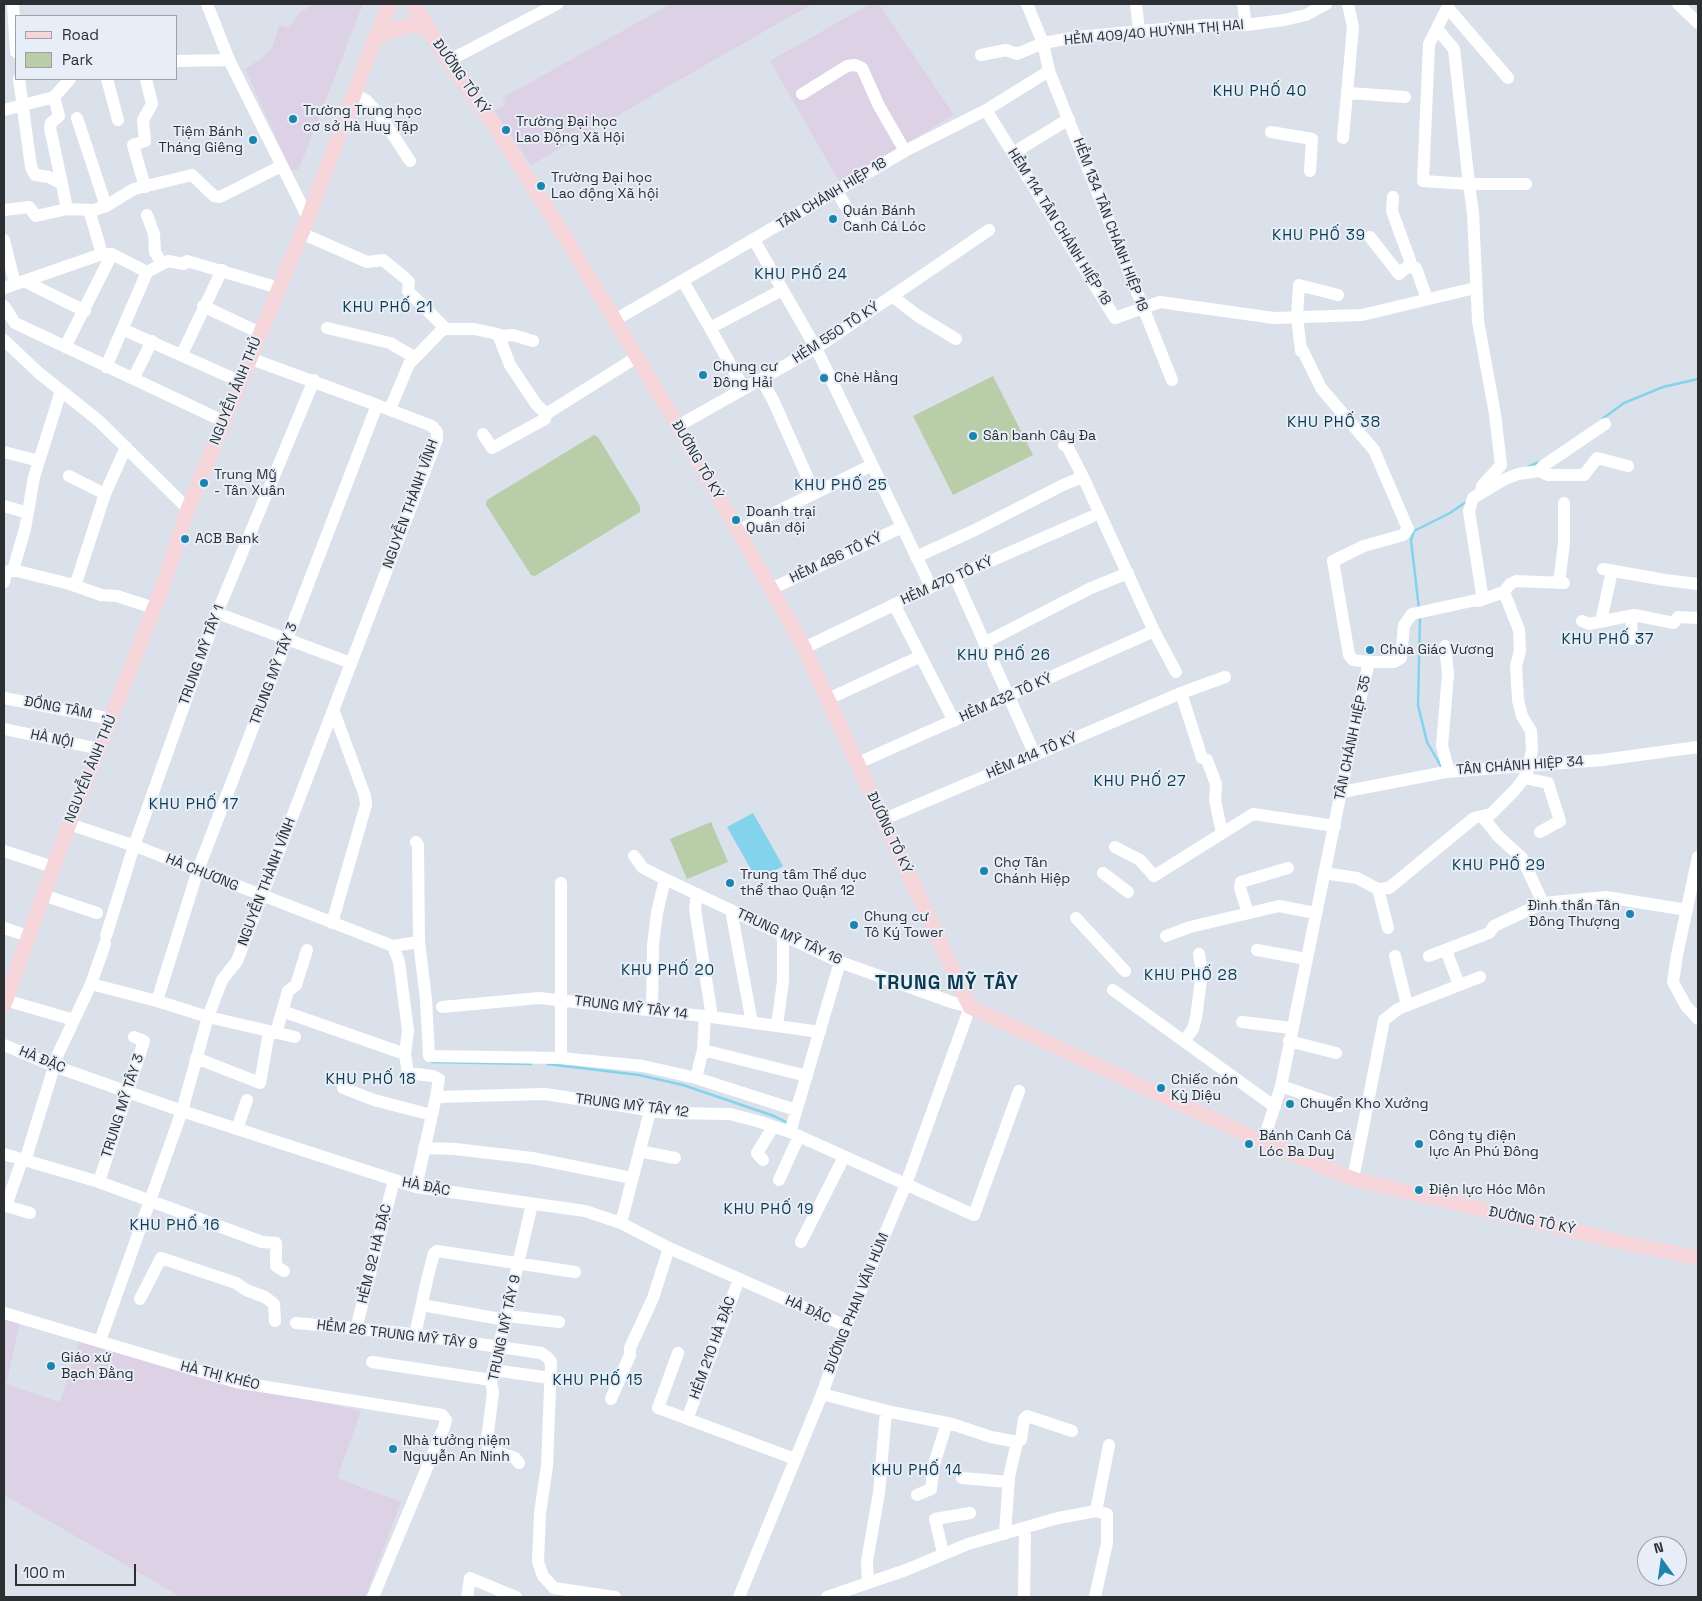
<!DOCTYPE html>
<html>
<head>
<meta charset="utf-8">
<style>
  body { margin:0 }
  #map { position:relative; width:1702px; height:1601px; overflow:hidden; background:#dbe1eb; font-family:"Space Grotesk",sans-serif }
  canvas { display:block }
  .frame { position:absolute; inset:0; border:5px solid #2c2f32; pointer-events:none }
  .legend { position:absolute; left:15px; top:15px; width:162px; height:65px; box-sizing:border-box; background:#e8eef8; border:1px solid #9da2a9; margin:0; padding:6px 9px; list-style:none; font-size:15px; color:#2c2f32 }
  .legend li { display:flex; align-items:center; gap:10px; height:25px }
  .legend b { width:25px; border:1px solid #9da2a9 }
  .north { position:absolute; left:1637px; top:1536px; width:50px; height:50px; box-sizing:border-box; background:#e8eef8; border:1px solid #9da2a9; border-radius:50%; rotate:346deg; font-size:14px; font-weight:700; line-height:20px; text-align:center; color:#2c2f32 }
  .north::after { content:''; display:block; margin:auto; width:18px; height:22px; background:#1d84ad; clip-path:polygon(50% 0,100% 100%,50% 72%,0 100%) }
  .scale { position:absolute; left:15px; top:1564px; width:121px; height:22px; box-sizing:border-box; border:2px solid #2c2f32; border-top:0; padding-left:6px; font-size:15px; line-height:18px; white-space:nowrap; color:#2c2f32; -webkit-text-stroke:4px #e8eef8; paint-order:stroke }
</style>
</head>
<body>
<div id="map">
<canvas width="1702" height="1601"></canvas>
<div class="frame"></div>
<ul class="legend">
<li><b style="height:6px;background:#f6d5db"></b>Road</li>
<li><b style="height:14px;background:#b8cda8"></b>Park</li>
</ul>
<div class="north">N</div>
<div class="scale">100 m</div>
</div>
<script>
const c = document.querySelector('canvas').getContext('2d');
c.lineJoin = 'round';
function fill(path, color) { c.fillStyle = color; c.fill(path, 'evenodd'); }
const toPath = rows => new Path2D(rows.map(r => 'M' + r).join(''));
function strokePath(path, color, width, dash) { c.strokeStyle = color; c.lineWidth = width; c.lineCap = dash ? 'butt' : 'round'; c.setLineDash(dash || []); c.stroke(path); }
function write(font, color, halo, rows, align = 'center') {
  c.font = font + ' "Space Grotesk",sans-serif'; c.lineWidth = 4; c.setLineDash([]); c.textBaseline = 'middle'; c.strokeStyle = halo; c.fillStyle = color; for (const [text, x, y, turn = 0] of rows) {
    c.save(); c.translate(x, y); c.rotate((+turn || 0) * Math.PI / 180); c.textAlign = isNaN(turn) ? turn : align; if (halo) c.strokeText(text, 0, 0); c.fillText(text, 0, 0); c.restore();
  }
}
fill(toPath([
  [314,4,363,4,299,169,291,170,245,69,262,58,272,48,279,25,289,28,299,13],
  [671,4,812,4,531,165,494,111,506,104,502,98],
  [870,4,879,4,954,115,840,183,770,61],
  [4,1315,21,1319,6,1384,60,1402,80,1337,226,1382,361,1411,337,1478,401,1502,365,1597,181,1597,4,1495]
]), '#ddd1e5');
fill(toPath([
  [993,376,1033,455,953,495,913,416],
  [594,435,598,437,640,506,640,512,535,576,531,575,486,505,487,500],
  [711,822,728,862,687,879,670,839]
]), '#b8cda8');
fill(toPath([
  [753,813,783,866,757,880,727,827]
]), '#84d3ec');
strokePath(toPath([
  [1602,419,1624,403,1663,387,1698,379],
  [1528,467,1539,462],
  [1419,609,1411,540,1414,531,1450,513,1466,502],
  [1420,617,1418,705,1427,742,1442,768],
  [432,1062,531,1064],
  [547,1064,639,1075,683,1085,774,1116,788,1123]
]), '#84d3ec', 2.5);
strokePath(toPath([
  [13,4,16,52],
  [207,4,229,60,308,218],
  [1027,4,1043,43,1049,71,1172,380],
  [1136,4,1139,31],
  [1243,4,1246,25],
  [1449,4,1429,44,1423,181,1469,184,1473,213,1478,321,1495,414,1501,465,1482,486,1481,493],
  [1678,4,1698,23],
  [1448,8,1508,78],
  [1437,29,1454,49,1469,184,1526,184],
  [981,55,1006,50,1017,54,1043,43,1077,37,1206,25,1246,25,1284,20,1306,15,1326,4],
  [176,61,229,60],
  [448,61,557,4],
  [19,79,31,167,35,175,49,177,62,184,67,209],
  [107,79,118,120],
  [1349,93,1405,97],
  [354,94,366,100,380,115,410,161],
  [802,94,847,66,855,65,862,68,879,106,905,151],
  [54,97,59,116,51,123,50,128,62,184],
  [4,110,54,97,70,79],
  [986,110,1115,318,1160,302,1274,318,1362,315,1475,288],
  [77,118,106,206],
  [1271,132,1312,139,1310,171],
  [1343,138,1353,27,1348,4],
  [1013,153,1069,119],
  [145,187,133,145,145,141,143,120,152,104,146,79],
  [837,192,856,223],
  [1393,197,1392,211,1412,266],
  [4,210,29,207,36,216,67,209,94,210,106,206,134,189,192,175,214,196,220,197,281,166],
  [89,210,102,254],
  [147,215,154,234,155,252,162,264],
  [301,233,367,262,383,260,405,278,409,282,408,291,446,329],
  [1370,237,1399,274,1407,267,1416,268,1427,299],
  [4,240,15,284],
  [754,240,816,348,931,587],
  [147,272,168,261,184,264,187,261,279,288],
  [24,281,85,311],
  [683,281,710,328,782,290],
  [4,288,102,254,112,254,147,272],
  [1338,295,1299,285,1297,317,1301,351,1303,351,1321,388,1374,450,1408,529,1403,535,1364,546,1333,561,1349,655,1353,660,1369,662],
  [892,296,918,316,956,339],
  [4,306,15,323,223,421],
  [203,306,260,333],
  [615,320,905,151,986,110,1049,71],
  [327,328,390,343,414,357],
  [710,328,744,389],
  [122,329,239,381],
  [500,336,513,335,533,341],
  [4,340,39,373,99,421,188,509],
  [65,347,112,254],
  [182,354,222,270],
  [249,358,377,405],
  [106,367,147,272],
  [133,379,152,341],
  [761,379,773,400,814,492],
  [61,391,34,477,25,529,13,570,70,584,101,595,117,596,154,608],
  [390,409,409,364,441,331,446,329,474,329,498,334,510,365,536,404,546,414,637,357],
  [678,426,816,348,989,230],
  [483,434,492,448,545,419,546,414],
  [1064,445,1067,446,1083,477,1154,631,1176,672],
  [4,452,39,461],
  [1539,471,1543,466,1605,424],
  [69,476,105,494,75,586],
  [105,494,126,447],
  [4,506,28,513],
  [738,531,872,465],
  [916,557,975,530,1065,484,1083,477],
  [1603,569,1665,580,1698,584],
  [955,577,1035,755],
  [4,582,6,572,13,570],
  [1559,583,1564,543,1564,503],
  [771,589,902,527],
  [1478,601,1504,592,1510,584,1516,581,1564,583],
  [894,604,954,721],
  [217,613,351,663],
  [1631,616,1632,639],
  [1582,621,1589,624,1634,615,1674,623,1678,617,1698,618],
  [1601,621,1612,571],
  [984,643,1091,588,1128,573],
  [1445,646,1448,674,1442,746,1449,772],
  [804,648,931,587,1091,517],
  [1181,693,1202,758],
  [4,698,112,719],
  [828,699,921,656],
  [4,729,100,749],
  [1207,760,1216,784,1215,800,1222,833],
  [858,763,1154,631],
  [1524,778,1548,783,1560,821,1540,832],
  [1342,792,1446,772,1602,760,1698,747],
  [1482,816,1498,836,1522,858,1543,903],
  [882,820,1181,693,1225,677],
  [69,824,138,847,393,946,419,942],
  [416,842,418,845,419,942,426,999,429,1056,561,1058,643,1066,696,1078,703,1050],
  [1115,847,1140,860,1154,876,1253,814,1335,826],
  [4,851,53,867],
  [634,856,643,868,665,879,840,962,954,1003,970,1007,906,1184,846,1326,822,1394,739,1597],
  [1698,857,1677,955,1673,982,1686,1006,1698,1019],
  [1103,873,1128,892],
  [1324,873,1357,878,1378,889,1389,888,1474,818,1491,814,1515,790,1527,774,1532,750,1531,731,1522,716,1518,700,1516,666,1520,651,1519,630,1504,592],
  [1378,889,1388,928],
  [697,894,695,909,712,1017],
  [43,895,97,913],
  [731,910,752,1023],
  [1248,913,1240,888,1241,882,1288,868],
  [1076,918,1125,971],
  [332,923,366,805,365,796,334,712],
  [4,928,28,936],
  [106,936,134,846,217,613,314,380],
  [1166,936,1190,927,1279,906,1315,913],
  [393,946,399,962,408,1030,405,1054,408,1073,433,1076,439,1079,436,1097],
  [1257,950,1306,959],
  [1446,950,1459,985],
  [1395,956,1407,1005],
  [1429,956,1489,933,1494,926,1543,903,1606,897,1687,910],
  [91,984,157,1001,208,1017,295,1037],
  [1113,990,1275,1107],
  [5,1000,74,1020],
  [442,1007,539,998,712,1017,820,1032],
  [652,1010,653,945,657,913,665,879],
  [282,1011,405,1054],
  [705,1016,703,1050,807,1076],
  [1242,1022,1291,1028],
  [777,1026,783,981,783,934],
  [276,1033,288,991,296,985,307,950],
  [1185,1040,1193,1029,1196,1018,1202,972,1199,954],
  [1289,1041,1336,1053],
  [4,1045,54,1066,182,1111,416,1187,585,1211,621,1223,669,1248,846,1326],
  [196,1058,260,1083,269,1032],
  [561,1058,561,883],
  [696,1078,796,1110],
  [1281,1086,1339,1106],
  [343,1088,374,1100,432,1115],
  [237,1129,247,1100],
  [790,1132,840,962],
  [1263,1142,1281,1086,1355,723,1369,662,1394,662,1401,658,1404,625,1412,614,1481,599,1482,594,1469,511,1473,498,1503,480,1518,474,1539,471,1548,475,1584,475,1597,458,1628,466],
  [424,1148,455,1149,532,1158,632,1178],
  [639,1151,675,1158],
  [4,1154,99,1182,262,1242,276,1243,276,1266,284,1271],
  [22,1160,6,1206,30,1213],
  [763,1160,757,1153,773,1127],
  [25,1161,58,1054,91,984,105,944],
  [1353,1179,1384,1020,1398,1009,1480,977],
  [779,1180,799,1136],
  [99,1182,144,1041,134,1037],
  [416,1187,436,1097,545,1094,668,1113,730,1114,757,1121,790,1132,974,1215,1019,1091],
  [621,1223,650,1111],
  [801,1242,844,1157],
  [140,1299,161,1258,236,1283,246,1290,265,1297,274,1304,275,1321],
  [422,1305,506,1320],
  [4,1313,236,1382,442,1415,446,1420,444,1427,373,1597],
  [507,1316,559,1322],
  [296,1323,403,1333,541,1353,547,1357,551,1362,547,1466,540,1513,538,1562,543,1576,554,1588],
  [356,1329,394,1180],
  [415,1335,427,1280,434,1253,437,1251,575,1272],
  [100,1341,182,1111,208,1017,222,980,237,961,437,439,437,432,432,426,377,405,198,870,157,1001],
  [678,1353,658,1408,795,1459],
  [372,1362,491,1380],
  [494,1370,550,1378],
  [822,1394,891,1412,952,1424,991,1437,1017,1442],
  [611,1399,630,1355,630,1348,653,1298,669,1248],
  [688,1417,739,1279],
  [519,1463,515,1458,488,1449,487,1439,493,1393,491,1380,532,1204],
  [962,1478,1009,1482],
  [917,1495,931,1489,934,1464,947,1423],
  [1096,1511,1109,1445],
  [1005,1534,1009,1477,1017,1442,1021,1440,1024,1419,1027,1416,1072,1431],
  [943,1553,935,1519,970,1513],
  [868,1583,867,1561,879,1493,886,1411],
  [554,1588,615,1597],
  [467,1597,470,1578,516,1597],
  [827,1597,906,1570,968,1544,1058,1518,1096,1511,1107,1514,1107,1543,1095,1597],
  [1024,1597,1025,1528]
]), '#fff', 12);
strokePath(toPath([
  [413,4,448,61,491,120,569,243,678,426,787,617,804,648,970,1007,1263,1142,1353,1179,1625,1243,1698,1258],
  [374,41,387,32,409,25,427,27],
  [4,1005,69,824,161,591,188,509,308,218,374,41,390,4]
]), '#f6d5db', 15);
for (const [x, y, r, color] of [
  [293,119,5,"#1d84ad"],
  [506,130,5,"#1d84ad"],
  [253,140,5,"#1d84ad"],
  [541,186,5,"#1d84ad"],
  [833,219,5,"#1d84ad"],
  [703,375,5,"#1d84ad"],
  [824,378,5,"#1d84ad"],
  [973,436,5,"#1d84ad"],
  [204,483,5,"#1d84ad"],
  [736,520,5,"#1d84ad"],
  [185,539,5,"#1d84ad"],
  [1370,650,5,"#1d84ad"],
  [984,871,5,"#1d84ad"],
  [730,883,5,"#1d84ad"],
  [1630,914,5,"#1d84ad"],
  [854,925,5,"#1d84ad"],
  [1161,1088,5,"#1d84ad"],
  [1290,1104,5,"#1d84ad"],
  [1249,1144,5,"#1d84ad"],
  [1419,1144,5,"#1d84ad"],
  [1419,1190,5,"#1d84ad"],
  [51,1366,5,"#1d84ad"],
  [393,1449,5,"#1d84ad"]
]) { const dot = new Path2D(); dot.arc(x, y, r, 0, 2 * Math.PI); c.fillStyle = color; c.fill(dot); strokePath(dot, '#e8eef8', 2); }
write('14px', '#2c2f32', '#e8eef8', [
  ["HẺM 409/40 HUỲNH THỊ HAI",1154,33,-5],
  ["ĐƯỜNG TÔ KÝ",461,77,55],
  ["TÂN CHÁNH HIỆP 18",832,194,-31],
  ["HẺM 134 TÂN CHÁNH HIỆP 18",1110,225,69],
  ["HẺM 114 TÂN CHÁNH HIỆP 18",1059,227,58],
  ["HẺM 550 TÔ KÝ",836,333,-33],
  ["NGUYỄN ẢNH THỦ",236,391,-68],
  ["ĐƯỜNG TÔ KÝ",697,460,60],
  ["NGUYỄN THÀNH VĨNH",411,504,-70],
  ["HẺM 486 TÔ KÝ",836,558,-25],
  ["HẺM 470 TÔ KÝ",947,581,-24],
  ["TRUNG MỸ TÂY 1",202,655,-70],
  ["TRUNG MỸ TÂY 3",274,674,-69],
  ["HẺM 432 TÔ KÝ",1006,698,-24],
  ["ĐỒNG TÂM",58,708,11],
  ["TÂN CHÁNH HIỆP 35",1353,738,-78],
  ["HÀ NỘI",52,739,12],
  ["HẺM 414 TÔ KÝ",1032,756,-23],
  ["TÂN CHÁNH HIỆP 34",1520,766,-4],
  ["NGUYỄN ẢNH THỦ",91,769,-68],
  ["ĐƯỜNG TÔ KÝ",889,833,65],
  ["HÀ CHƯƠNG",202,873,22],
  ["NGUYỄN THÀNH VĨNH",267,882,-69],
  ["TRUNG MỸ TÂY 16",789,937,25],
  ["TRUNG MỸ TÂY 14",631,1008,7],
  ["HÀ ĐẶC",42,1060,22],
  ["TRUNG MỸ TÂY 3",123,1106,-72],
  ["TRUNG MỸ TÂY 12",632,1106,7],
  ["HÀ ĐẶC",426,1187,11],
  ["ĐƯỜNG TÔ KÝ",1532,1221,12],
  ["HẺM 92 HÀ ĐẶC",375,1254,-76],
  ["ĐƯỜNG PHAN VĂN HÙM",857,1303,-68],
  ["HÀ ĐẶC",808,1310,24],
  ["TRUNG MỸ TÂY 9",505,1328,-78],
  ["HẺM 26 TRUNG MỸ TÂY 9",397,1335,7],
  ["HẺM 210 HÀ ĐẶC",713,1348,-70],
  ["HÀ THỊ KHÉO",220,1376,14]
]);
write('14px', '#2c2f32', '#e8eef8', [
  ["Trường Trung học",303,111],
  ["cơ sở Hà Huy Tập",303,127],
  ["Trường Đại học",516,122],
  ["Lao Động Xã Hội",516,138],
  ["Tiệm Bánh",243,132,"right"],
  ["Tháng Giêng",243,148,"right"],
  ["Trường Đại học",551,178],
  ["Lao động Xã hội",551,194],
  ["Quán Bánh",843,211],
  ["Canh Cá Lóc",843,227],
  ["Chung cư",713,367],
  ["Đông Hải",713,383],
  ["Chè Hằng",834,378],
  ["Sân banh Cây Đa",983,436],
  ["Trung Mỹ",214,475],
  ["- Tân Xuân",214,491],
  ["Doanh trại",746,512],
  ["Quân đội",746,528],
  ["ACB Bank",195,539],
  ["Chùa Giác Vương",1380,650],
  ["Chợ Tân",994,863],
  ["Chánh Hiệp",994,879],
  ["Trung tâm Thể dục",740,875],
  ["thể thao Quận 12",740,891],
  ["Đình thần Tân",1620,906,"right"],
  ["Đông Thượng",1620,922,"right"],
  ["Chung cư",864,917],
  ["Tô Ký Tower",864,933],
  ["Chiếc nón",1171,1080],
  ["Kỳ Diệu",1171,1096],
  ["Chuyển Kho Xưởng",1300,1104],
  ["Bánh Canh Cá",1259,1136],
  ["Lóc Ba Duy",1259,1152],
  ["Công ty điện",1429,1136],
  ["lực An Phú Đông",1429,1152],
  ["Điện lực Hóc Môn",1429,1190],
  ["Giáo xứ",61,1358],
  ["Bạch Đằng",61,1374],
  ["Nhà tưởng niệm",403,1441],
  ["Nguyễn An Ninh",403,1457]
], 'left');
c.letterSpacing = '1px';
write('15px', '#0a3a4e', '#e8eef8', [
  ["KHU PHỐ 40",1260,92],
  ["KHU PHỐ 39",1319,236],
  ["KHU PHỐ 24",801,275],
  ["KHU PHỐ 21",388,308],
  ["KHU PHỐ 38",1334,423],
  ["KHU PHỐ 25",841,486],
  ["KHU PHỐ 37",1608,640],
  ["KHU PHỐ 26",1004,656],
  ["KHU PHỐ 27",1140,782],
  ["KHU PHỐ 17",194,805],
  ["KHU PHỐ 29",1499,866],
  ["KHU PHỐ 20",668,971],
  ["KHU PHỐ 28",1191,976],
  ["KHU PHỐ 18",371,1080],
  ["KHU PHỐ 19",769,1210],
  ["KHU PHỐ 16",175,1226],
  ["KHU PHỐ 15",598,1381],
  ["KHU PHỐ 14",917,1471]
]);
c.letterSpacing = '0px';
c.letterSpacing = '1px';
write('bold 19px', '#0a3a4e', '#e8eef8', [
  ["TRUNG MỸ TÂY",947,984]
]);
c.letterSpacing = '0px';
</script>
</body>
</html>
